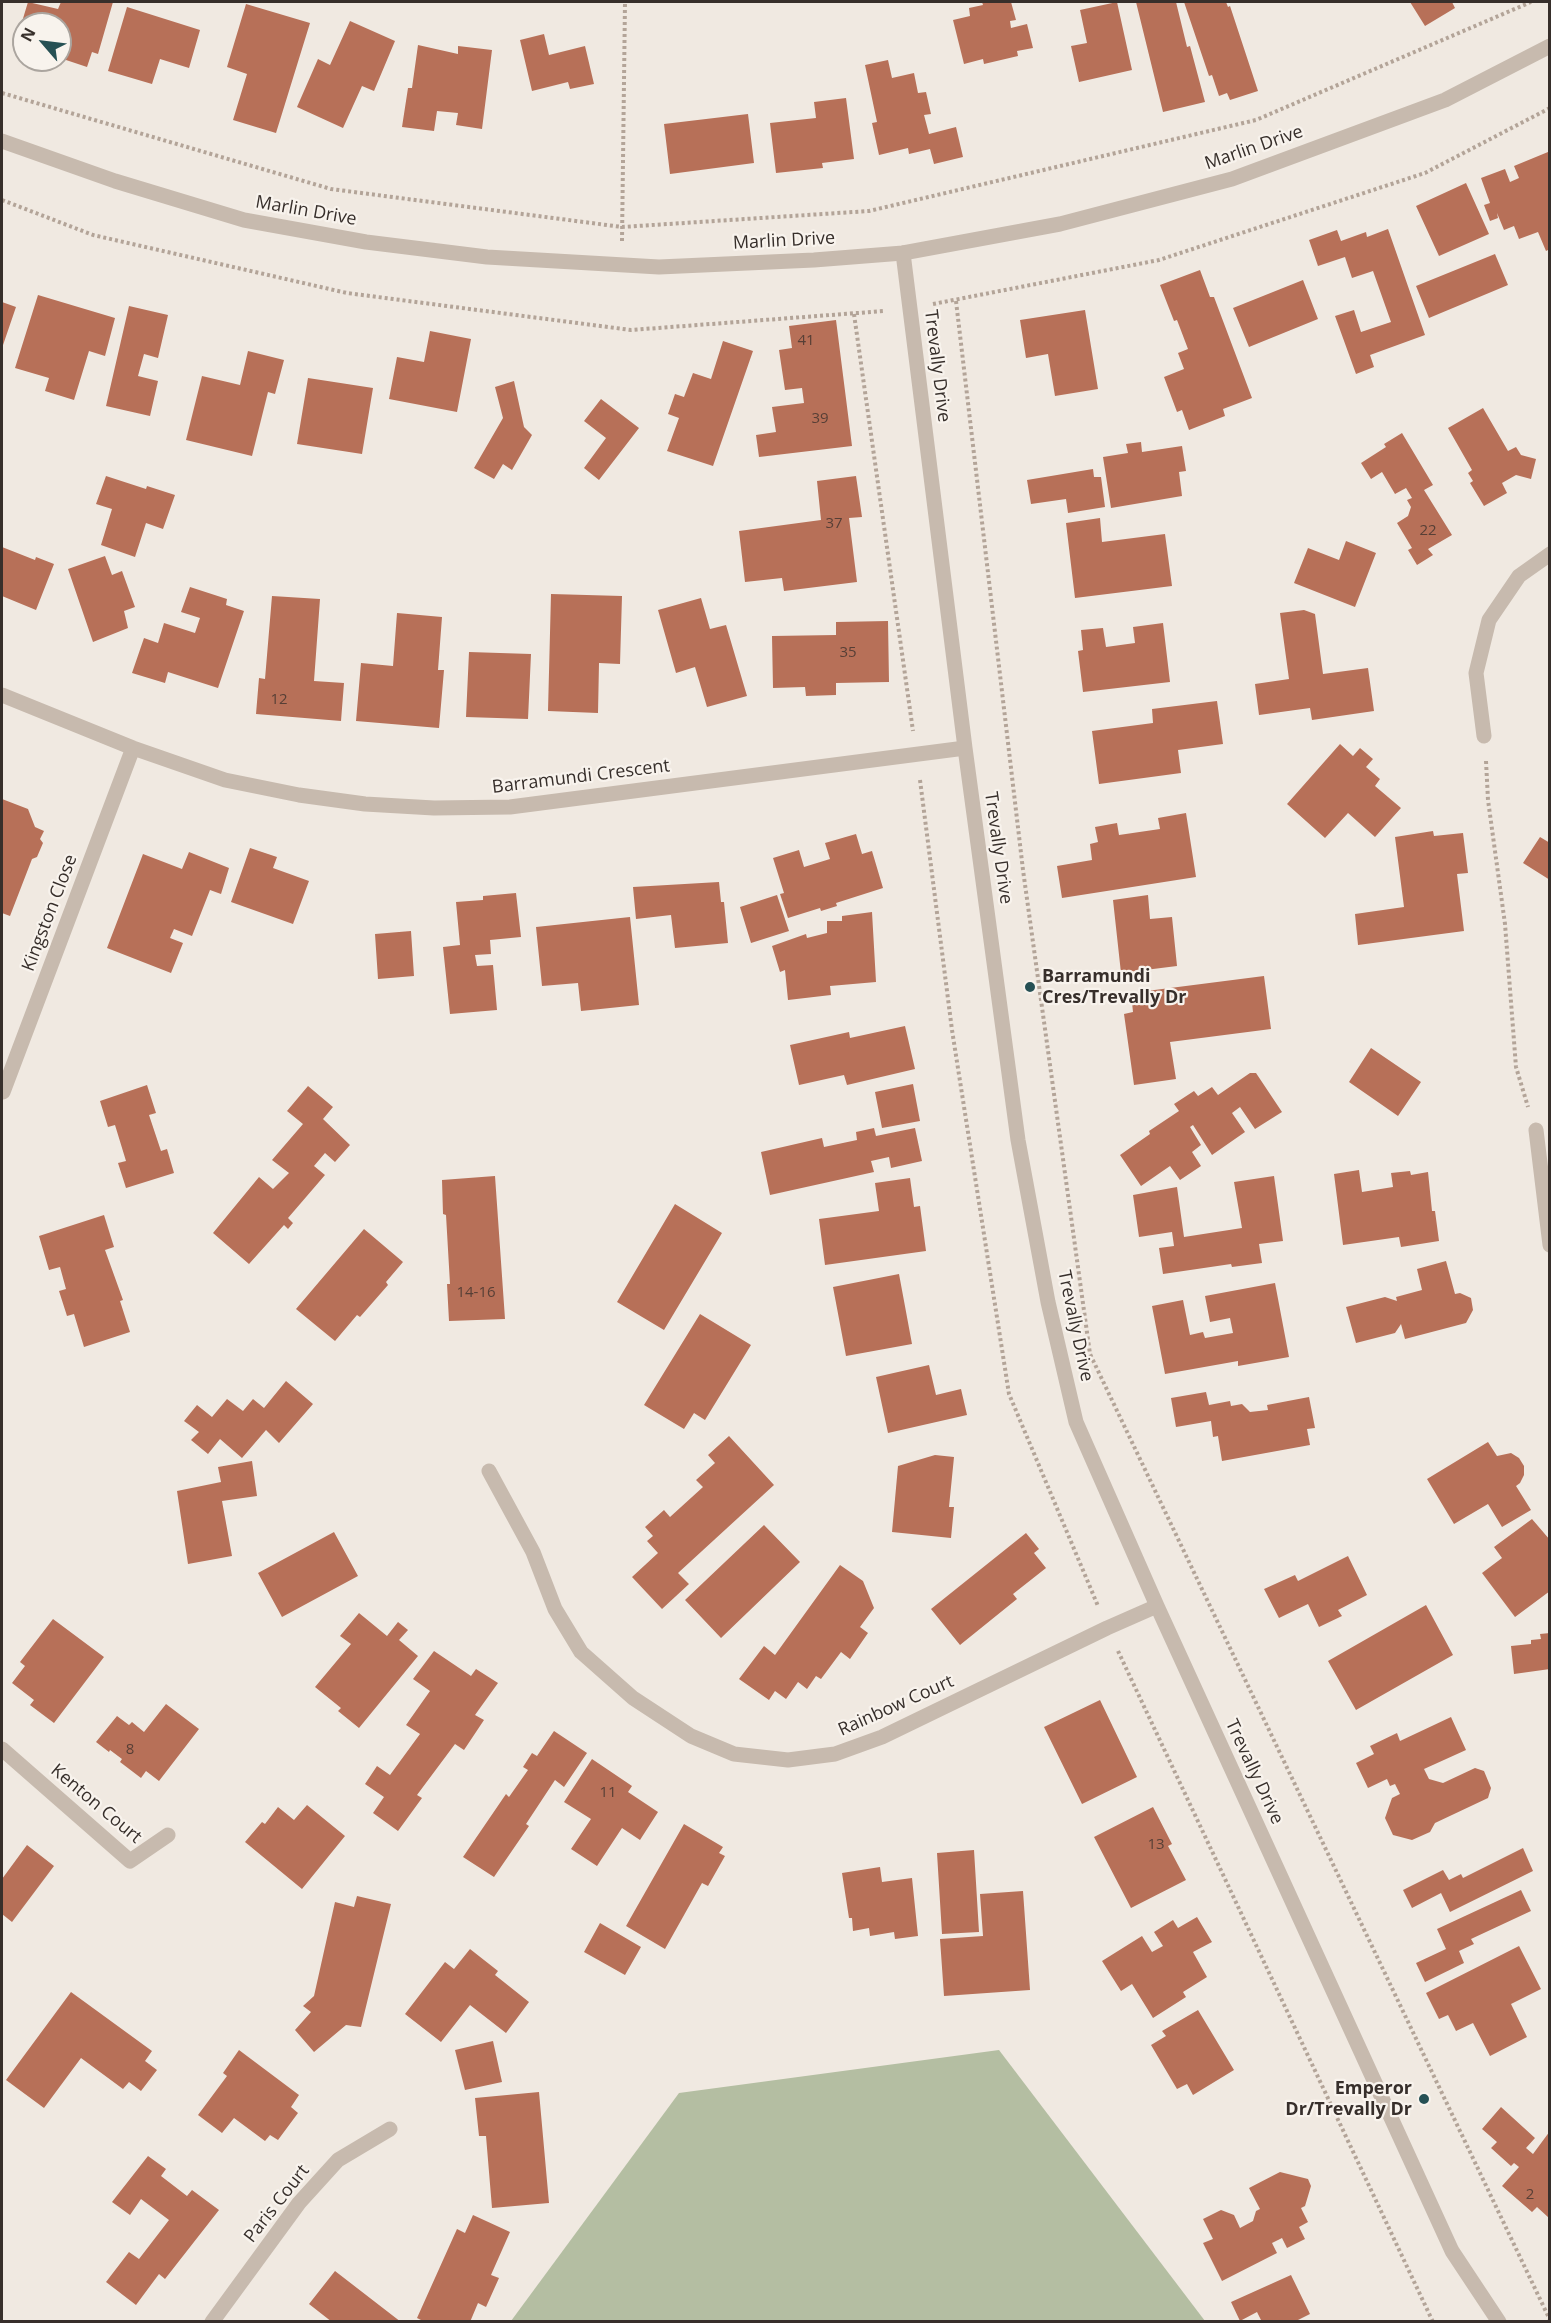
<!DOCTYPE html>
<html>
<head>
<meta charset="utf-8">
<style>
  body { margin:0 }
  #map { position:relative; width:1551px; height:2323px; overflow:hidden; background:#f0e9e1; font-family:"Open Sans",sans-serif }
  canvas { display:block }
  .frame { position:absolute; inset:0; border:3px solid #372f2b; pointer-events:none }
  .north { position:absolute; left:12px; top:12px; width:60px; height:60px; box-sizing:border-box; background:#f8f3ed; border:2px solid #aba59f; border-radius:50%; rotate:298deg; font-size:16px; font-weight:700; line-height:24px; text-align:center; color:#372f2b }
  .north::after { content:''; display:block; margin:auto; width:21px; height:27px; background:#265054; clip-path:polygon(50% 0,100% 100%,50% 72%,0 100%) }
</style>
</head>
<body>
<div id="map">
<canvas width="1551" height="2323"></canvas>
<div class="frame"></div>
<div class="north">N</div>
</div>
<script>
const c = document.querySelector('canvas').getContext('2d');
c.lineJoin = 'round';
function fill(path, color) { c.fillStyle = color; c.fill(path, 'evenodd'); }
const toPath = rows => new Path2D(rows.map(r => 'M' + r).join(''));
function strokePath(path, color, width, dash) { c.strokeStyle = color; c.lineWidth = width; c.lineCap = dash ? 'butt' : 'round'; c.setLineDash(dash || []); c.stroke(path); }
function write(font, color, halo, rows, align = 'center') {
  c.font = font + ' "Open Sans",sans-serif'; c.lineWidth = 4.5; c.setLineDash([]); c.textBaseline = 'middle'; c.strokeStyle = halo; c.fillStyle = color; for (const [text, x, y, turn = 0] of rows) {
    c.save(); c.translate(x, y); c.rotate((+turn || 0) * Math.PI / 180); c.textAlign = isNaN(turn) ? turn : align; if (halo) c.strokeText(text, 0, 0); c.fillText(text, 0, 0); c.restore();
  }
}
fill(toPath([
  [999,2050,1205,2321,511,2321,679,2093]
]), '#b4bea2');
fill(toPath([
  [28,2,58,9,61,2,113,2,98,54,92,52,87,67,60,58,60,24,24,24,24,48,15,45],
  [982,2,1011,2,1016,20,1010,21,1011,28,1027,24,1033,48,1017,51,1018,56,984,64,983,59,964,64,953,20,970,16,969,8,983,5],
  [1117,2,1132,70,1079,82,1071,46,1087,43,1080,10],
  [1136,2,1176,2,1187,47,1190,46,1205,102,1163,112],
  [1184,2,1226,2,1228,7,1230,6,1258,91,1230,100,1227,93,1219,96,1212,75,1209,76],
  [1410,2,1452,2,1455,8,1425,26],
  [246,4,310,23,276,133,233,120,247,74,227,67],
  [127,7,200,30,189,68,160,59,152,84,108,71],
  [350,21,395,41,374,91,362,86,343,128,297,107,318,59,330,65],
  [544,34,549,55,585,46,594,84,570,89,568,82,532,91,520,40],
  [418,45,458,54,458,46,492,50,482,129,456,125,458,113,437,111,434,131,402,127,408,88,412,88],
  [888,60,892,78,914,73,918,93,926,92,931,114,924,115,929,134,956,127,963,157,934,164,930,149,909,154,908,148,879,155,872,123,877,122,865,65],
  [846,98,854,159,822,163,823,168,776,173,770,123,816,118,814,102],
  [748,114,754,163,670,174,664,124],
  [1548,152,1550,157,1550,249,1546,251,1538,232,1519,239,1514,226,1504,230,1497,213,1498,218,1490,221,1484,205,1490,203,1481,178,1505,169,1510,182,1519,178,1514,166],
  [1466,183,1489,234,1439,256,1416,206],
  [1388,229,1425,335,1370,355,1374,367,1356,374,1335,316,1354,310,1361,332,1391,322,1373,271,1352,278,1345,257,1318,266,1309,240,1337,230,1341,241,1366,232,1367,237],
  [1495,254,1508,285,1429,318,1416,286],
  [1200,270,1210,297,1214,297,1252,398,1223,409,1225,416,1189,430,1182,410,1177,412,1164,377,1184,369,1178,353,1188,349,1177,320,1174,321,1160,285],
  [1303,280,1318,319,1249,347,1233,308],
  [38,295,115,318,105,356,89,351,74,400,45,391,49,378,15,368],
  [2,302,16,307,2,348],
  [129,306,168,315,158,358,144,354,138,376,158,381,150,416,106,406],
  [1085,310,1098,389,1055,396,1048,354,1026,358,1020,320],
  [836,320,852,446,759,457,756,435,776,432,772,407,804,403,802,388,785,390,779,350,792,348,789,326],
  [430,331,471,339,457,412,389,399,397,357,424,362],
  [723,341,753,351,713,466,667,451,679,418,668,414,675,394,684,397,693,373,711,379],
  [248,351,284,360,275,394,268,392,252,456,186,440,202,376,240,385],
  [308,378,373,388,362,454,297,444],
  [514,381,524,427,532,435,512,470,503,464,494,479,474,468,503,418,495,387],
  [601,399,639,428,599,480,584,468,606,438,584,421],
  [1483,408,1508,451,1516,447,1521,455,1536,459,1531,479,1516,475,1502,483,1507,493,1484,506,1470,483,1473,481,1468,473,1472,470,1448,428],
  [1402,433,1433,485,1424,490,1452,535,1428,549,1433,555,1417,565,1408,550,1412,548,1397,523,1408,516,1411,507,1407,500,1412,498,1406,488,1395,494,1382,472,1371,479,1361,463,1386,447,1384,444],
  [1141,442,1142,452,1182,446,1186,471,1179,472,1182,496,1111,508,1103,457,1128,453,1126,444],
  [1093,469,1094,477,1101,477,1105,507,1068,513,1066,499,1031,504,1027,480],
  [106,476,146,489,147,486,175,495,163,529,146,523,135,557,101,545,112,509,96,504],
  [856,476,862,517,849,518,857,582,784,591,782,578,745,582,739,531,821,520,817,481],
  [1100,518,1102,542,1165,534,1172,586,1075,598,1066,523],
  [1346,541,1376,553,1355,607,1294,583,1308,548,1339,560],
  [2,547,35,560,36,557,54,564,36,610,2,596],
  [105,556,112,575,122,571,135,607,124,611,128,628,93,642,68,569],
  [190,587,227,599,226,605,244,611,218,688,168,672,165,683,132,673,144,638,158,643,164,623,195,633,200,618,181,612],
  [551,594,622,596,620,664,599,663,598,713,548,711],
  [272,596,320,599,314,681,344,683,341,721,256,714,259,678,265,679],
  [701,598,710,629,726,625,747,696,707,707,695,667,676,673,658,610],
  [1304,610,1315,614,1323,674,1368,668,1374,711,1312,720,1310,708,1259,715,1255,684,1289,679,1280,613],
  [397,613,442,617,438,670,444,670,439,728,356,721,361,663,393,666],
  [888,621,889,682,836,683,836,695,806,696,805,687,773,688,772,636,836,635,836,622],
  [1163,623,1170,682,1083,692,1078,651,1083,650,1081,630,1103,628,1106,647,1135,643,1133,627],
  [469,652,531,654,528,719,466,717],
  [1217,701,1223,744,1178,750,1181,773,1099,784,1092,731,1153,723,1152,709],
  [1340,744,1353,756,1360,748,1373,759,1366,767,1380,779,1375,786,1401,808,1375,837,1348,813,1325,838,1287,804],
  [2,799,28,809,35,827,44,831,40,839,43,843,37,857,32,859,10,916,2,913],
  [1186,813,1196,877,1062,898,1057,866,1092,860,1090,844,1098,842,1095,827,1117,823,1119,835,1160,829,1158,818],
  [1433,831,1434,836,1463,833,1468,873,1457,874,1464,931,1358,945,1355,914,1404,907,1395,837],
  [856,834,862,854,872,851,883,888,836,903,837,906,821,911,820,908,788,918,780,894,784,893,773,858,799,850,804,867,830,859,825,843],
  [1540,837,1550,843,1550,880,1523,863],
  [250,848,277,857,273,868,309,881,293,924,231,902],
  [189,852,229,868,221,894,210,890,192,936,174,929,170,938,183,943,171,973,107,948,143,854,182,869],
  [719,882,721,902,724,902,728,943,675,948,671,915,636,919,633,887],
  [516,893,521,937,490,940,491,954,475,955,477,966,493,965,497,1010,450,1014,443,947,460,945,456,902,483,900,483,896],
  [777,895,789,931,751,943,740,907],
  [1148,895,1150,919,1172,917,1177,966,1121,973,1113,900],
  [872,912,876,982,830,986,831,995,788,1000,785,970,780,972,772,946,806,934,807,938,827,933,827,921,842,921,842,916],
  [630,917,639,1005,581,1011,578,983,542,986,536,927],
  [411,931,414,976,378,979,375,934],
  [1264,976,1271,1029,1170,1042,1176,1079,1134,1085,1124,1014,1133,1012,1131,993],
  [905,1026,915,1069,847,1085,844,1075,799,1085,790,1045,849,1032,850,1038],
  [1371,1048,1421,1082,1398,1116,1349,1082],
  [1250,1073,1256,1073,1282,1112,1255,1129,1240,1107,1232,1113,1245,1132,1212,1155,1193,1125,1190,1127,1201,1145,1192,1152,1201,1166,1180,1180,1170,1166,1141,1186,1120,1155,1150,1134,1149,1131,1179,1111,1174,1104,1194,1091,1198,1096,1212,1087,1218,1095],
  [913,1084,920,1121,882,1128,875,1092],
  [147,1085,156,1113,149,1115,161,1151,167,1149,174,1173,126,1188,118,1163,126,1161,115,1125,108,1127,100,1101],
  [308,1086,333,1107,323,1119,350,1145,335,1162,325,1153,314,1166,325,1175,288,1218,293,1223,288,1229,284,1225,249,1264,213,1233,259,1177,273,1189,289,1173,272,1160,303,1124,287,1111],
  [874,1128,876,1136,915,1128,922,1161,891,1168,889,1157,871,1161,874,1172,770,1195,761,1152,822,1138,824,1147,857,1140,856,1132],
  [1359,1170,1362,1192,1393,1187,1391,1173,1410,1171,1411,1175,1428,1172,1432,1211,1435,1211,1439,1241,1401,1247,1399,1237,1343,1245,1334,1174],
  [495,1176,505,1319,449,1321,447,1284,450,1284,446,1215,443,1214,442,1180],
  [1274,1176,1283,1241,1259,1244,1262,1263,1232,1267,1231,1264,1163,1274,1159,1248,1174,1246,1172,1232,1139,1237,1133,1195,1177,1187,1184,1237,1242,1228,1234,1182],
  [910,1178,914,1207,920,1206,926,1251,825,1265,819,1219,879,1211,875,1183],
  [675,1204,722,1233,664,1330,617,1302],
  [104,1215,114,1247,105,1250,123,1300,120,1301,130,1332,84,1347,74,1314,67,1316,59,1291,66,1289,60,1267,49,1270,39,1236],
  [364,1229,403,1262,386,1282,388,1285,360,1317,357,1315,335,1341,296,1309],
  [1446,1261,1455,1294,1460,1293,1471,1298,1473,1310,1466,1323,1405,1339,1401,1324,1395,1333,1356,1343,1346,1307,1385,1297,1397,1301,1396,1297,1422,1290,1417,1269],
  [899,1274,912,1344,846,1356,833,1287],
  [1275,1283,1289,1357,1238,1366,1238,1361,1165,1374,1152,1306,1183,1300,1190,1335,1203,1332,1205,1338,1233,1333,1230,1318,1210,1322,1205,1296],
  [700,1314,751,1345,705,1420,694,1413,684,1429,644,1405],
  [929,1365,936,1395,961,1389,967,1415,888,1433,876,1377],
  [286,1381,313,1404,279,1443,266,1430,242,1458,220,1439,208,1454,191,1440,199,1432,184,1421,197,1405,212,1417,227,1399,243,1411,253,1399,264,1408],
  [1206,1392,1209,1405,1230,1401,1231,1406,1242,1404,1250,1412,1268,1410,1267,1405,1309,1397,1315,1428,1307,1429,1310,1445,1222,1461,1218,1436,1213,1437,1211,1421,1176,1427,1171,1398],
  [729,1436,774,1485,678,1573,689,1584,662,1609,632,1577,658,1553,647,1541,653,1536,645,1527,664,1510,670,1517,703,1487,696,1480,715,1463,708,1455],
  [1488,1442,1497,1456,1511,1453,1519,1458,1524,1466,1524,1475,1520,1483,1516,1486,1531,1510,1502,1527,1488,1504,1454,1524,1427,1479],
  [935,1455,954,1457,949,1507,954,1507,951,1538,892,1532,898,1466],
  [252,1461,257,1496,222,1501,232,1556,188,1564,177,1491,221,1482,218,1467],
  [1532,1519,1550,1540,1550,1591,1515,1617,1482,1573,1502,1558,1494,1547],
  [764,1525,800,1562,721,1638,685,1600],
  [334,1532,358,1576,282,1617,258,1573],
  [1026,1533,1039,1549,1034,1553,1046,1568,1013,1594,1017,1599,960,1645,931,1609],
  [1348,1556,1367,1595,1338,1610,1342,1616,1319,1627,1308,1604,1279,1618,1264,1589,1295,1575,1298,1581],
  [840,1565,863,1581,874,1608,860,1627,868,1633,850,1659,841,1652,821,1679,816,1676,807,1689,798,1682,786,1699,775,1691,769,1700,739,1679,764,1646,775,1655],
  [1426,1605,1453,1655,1356,1710,1328,1661],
  [359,1613,387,1636,398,1622,408,1630,399,1640,418,1656,359,1728,338,1711,341,1708,315,1687,351,1644,340,1636],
  [53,1619,104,1657,54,1723,30,1705,34,1700,12,1683,25,1666,20,1662],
  [1550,1633,1550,1669,1514,1674,1511,1646,1531,1644,1531,1640,1541,1639,1540,1634],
  [434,1651,471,1676,476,1669,498,1683,475,1715,484,1720,464,1750,455,1744,417,1795,422,1798,398,1831,373,1813,384,1797,365,1784,377,1766,390,1775,420,1734,406,1725,430,1691,413,1679],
  [1100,1700,1137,1777,1082,1804,1044,1727],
  [166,1704,199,1729,159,1781,146,1771,141,1778,120,1762,122,1759,110,1750,109,1752,96,1742,117,1716,129,1725,132,1722,144,1732],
  [1451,1717,1466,1750,1424,1769,1429,1779,1443,1783,1475,1768,1484,1771,1491,1788,1488,1798,1435,1823,1430,1832,1412,1840,1393,1835,1385,1818,1392,1798,1400,1794,1395,1784,1390,1786,1387,1779,1368,1788,1356,1763,1374,1754,1370,1746,1397,1733,1400,1741],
  [554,1731,587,1753,564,1787,555,1780,526,1824,529,1826,494,1877,463,1857,506,1794,509,1797,528,1770,523,1767,532,1753,537,1756],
  [592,1759,632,1786,628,1792,658,1812,640,1840,622,1828,597,1866,571,1849,591,1819,564,1802],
  [307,1805,345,1836,302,1889,245,1842,262,1822,265,1824,278,1807,294,1820],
  [1153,1807,1172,1844,1168,1846,1186,1880,1131,1908,1094,1837],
  [684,1824,723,1847,719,1853,725,1856,708,1886,702,1883,665,1949,626,1926],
  [27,1845,54,1866,12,1922,2,1914,2,1879],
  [1523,1848,1533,1871,1450,1912,1441,1893,1412,1908,1403,1890,1443,1870,1449,1880,1461,1874,1463,1878],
  [974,1850,979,1932,942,1934,937,1853],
  [880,1867,882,1882,912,1878,918,1936,895,1939,894,1932,870,1936,869,1928,853,1931,852,1918,849,1918,842,1873],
  [1521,1890,1531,1911,1471,1939,1474,1944,1459,1951,1464,1963,1425,1982,1416,1963,1446,1949,1437,1929],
  [1023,1891,1030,1990,944,1996,940,1939,983,1936,980,1894],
  [357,1896,391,1904,361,2027,346,2025,314,2052,295,2030,311,2012,303,2006,314,1996,335,1902,354,1907],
  [1197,1917,1212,1942,1193,1952,1207,1977,1183,1992,1186,1997,1153,2018,1132,1984,1121,1991,1102,1961,1142,1936,1152,1952,1163,1946,1154,1932,1173,1920,1178,1928],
  [600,1923,641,1947,625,1975,584,1952],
  [1519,1946,1541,1989,1511,2004,1527,2037,1490,2056,1473,2023,1456,2031,1448,2015,1439,2019,1426,1993],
  [470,1949,498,1971,495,1975,529,2002,506,2033,470,2005,441,2042,405,2014,445,1962,454,1969],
  [71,1992,152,2051,145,2061,157,2070,141,2091,129,2082,123,2089,81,2058,44,2108,6,2080],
  [1198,2010,1234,2070,1193,2095,1187,2084,1177,2089,1151,2045,1166,2036,1162,2031],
  [493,2041,502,2082,465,2090,455,2050],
  [239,2050,299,2095,291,2107,298,2113,278,2140,270,2135,265,2141,234,2118,222,2133,198,2115,227,2076,223,2073],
  [539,2092,549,2203,492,2208,486,2136,479,2136,475,2098],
  [1501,2107,1535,2138,1526,2148,1533,2154,1550,2131,1549,2218,1537,2207,1532,2212,1502,2186,1519,2167,1514,2163,1511,2166,1491,2148,1497,2142,1482,2129],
  [148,2156,166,2169,161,2176,187,2196,192,2190,219,2210,165,2279,159,2274,136,2305,106,2282,129,2252,139,2259,169,2220,141,2199,130,2215,112,2202],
  [1280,2172,1308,2179,1311,2186,1305,2206,1301,2208,1308,2222,1299,2227,1305,2239,1287,2248,1282,2238,1272,2243,1277,2253,1222,2281,1203,2243,1213,2239,1203,2219,1221,2210,1234,2215,1240,2228,1253,2221,1256,2211,1260,2209,1249,2188],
  [473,2215,510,2232,491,2275,499,2278,486,2307,478,2303,470,2322,425,2322,417,2318,457,2229,465,2233],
  [335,2271,401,2322,332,2322,309,2304],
  [1291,2275,1310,2314,1294,2322,1262,2322,1257,2312,1240,2321,1231,2302]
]), '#b77058');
strokePath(toPath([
  [2,93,331,189,622,227,869,211,1256,120,1531,2],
  [2,200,93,235,347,293,631,330,884,311],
  [622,241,625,2],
  [956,301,1023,870,1090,1354,1550,2320],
  [933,304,1159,260,1425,173,1550,108],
  [854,314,913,731],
  [1486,761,1488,800,1505,924,1516,1067,1528,1107],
  [920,780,952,1030,1009,1394,1098,1606],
  [1118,1651,1433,2322]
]), '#b3a498', 4, [3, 3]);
strokePath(toPath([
  [903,253,965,748,1018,1140,1048,1302,1076,1422,1157,1606,1452,2251,1499,2322],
  [2,695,133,748,225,780,299,795,365,804,434,808,510,807,965,748],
  [1484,736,1476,673,1489,620,1519,576,1550,554],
  [3,1092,133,748],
  [1536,1130,1550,1245],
  [489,1471,533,1552,555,1609,581,1652,633,1698,691,1736,734,1754,788,1760,835,1754,882,1737,1107,1628,1157,1606],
  [2,1749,130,1861,168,1835],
  [212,2322,299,2203,338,2160,390,2129]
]), '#c7baae', 15);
strokePath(toPath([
  [2,141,115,181,244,220,366,242,487,257,659,267,814,260,903,253,1060,224,1232,179,1445,100,1550,46]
]), '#c7baae', 15);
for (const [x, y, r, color] of [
  [1030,987,6,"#265054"],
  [1424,2099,6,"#265054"]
]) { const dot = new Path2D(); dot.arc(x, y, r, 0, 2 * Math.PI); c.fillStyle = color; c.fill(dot); strokePath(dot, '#f8f3ed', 2); }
write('15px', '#573f36', null, [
  ["41",806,341],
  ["39",820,419],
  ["37",834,524],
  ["22",1428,531],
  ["35",848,653],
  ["12",279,700],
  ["14-16",476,1293],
  ["8",130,1750],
  ["11",608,1793],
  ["13",1156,1845],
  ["2",1530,2195]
]);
write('18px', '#372f2b', '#f8f3ed', [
  ["Marlin Drive",1254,148,-19],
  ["Marlin Drive",306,211,10],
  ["Marlin Drive",784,241,-3],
  ["Trevally Drive",937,366,83],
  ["Barramundi Crescent",581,777,-7],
  ["Trevally Drive",998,848,82],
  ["Kingston Close",50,913,-69],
  ["Trevally Drive",1075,1326,78],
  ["Rainbow Court",896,1706,-24],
  ["Trevally Drive",1254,1772,65],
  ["Kenton Court",96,1804,40],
  ["Paris Court",277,2204,-52]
]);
write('bold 18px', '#372f2b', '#f8f3ed', [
  ["Barramundi",1042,977],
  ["Cres/Trevally Dr",1042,998],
  ["Emperor",1412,2089,"right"],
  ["Dr/Trevally Dr",1412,2110,"right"]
], 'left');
</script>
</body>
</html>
